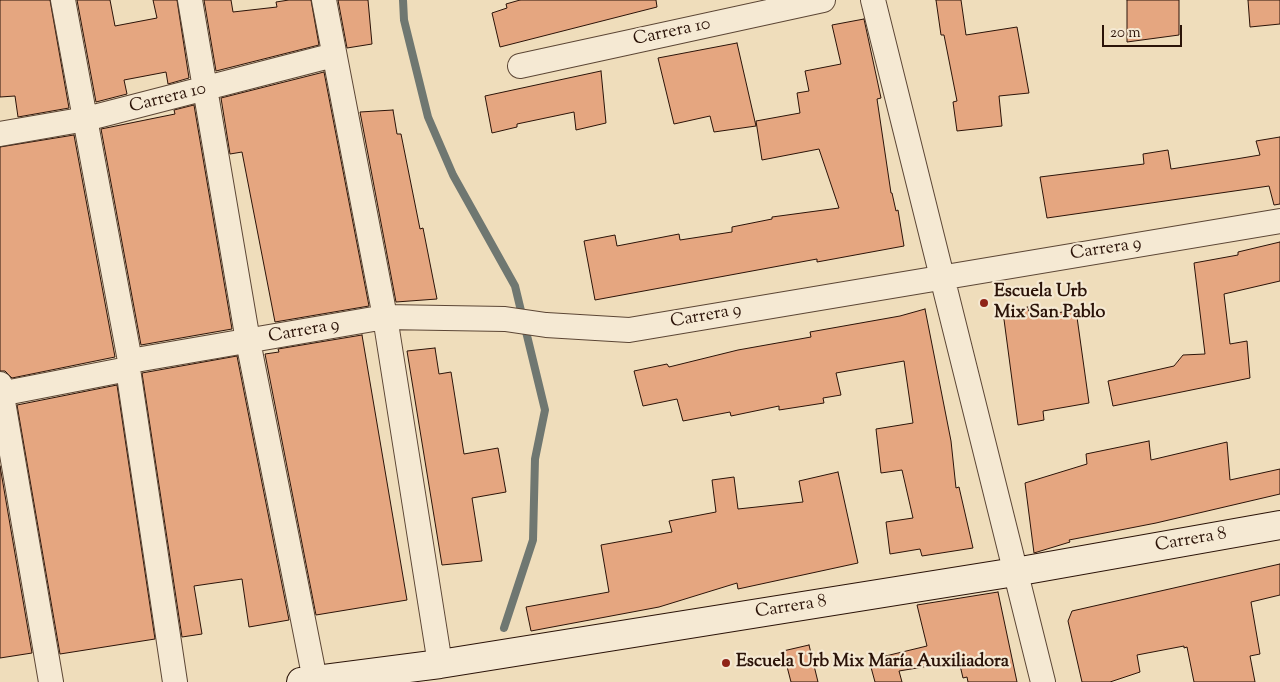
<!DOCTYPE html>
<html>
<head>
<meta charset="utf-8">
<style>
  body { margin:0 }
  #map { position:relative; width:1280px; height:682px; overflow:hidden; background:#efddbb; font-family:"Sorts Mill Goudy",serif }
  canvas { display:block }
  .scale { position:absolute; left:1102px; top:25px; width:80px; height:22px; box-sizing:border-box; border:2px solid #2b1308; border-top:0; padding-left:6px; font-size:15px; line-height:18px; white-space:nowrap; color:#2b1308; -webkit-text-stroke:4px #f5e9d3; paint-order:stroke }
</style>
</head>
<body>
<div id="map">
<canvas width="1280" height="682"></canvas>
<div class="scale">20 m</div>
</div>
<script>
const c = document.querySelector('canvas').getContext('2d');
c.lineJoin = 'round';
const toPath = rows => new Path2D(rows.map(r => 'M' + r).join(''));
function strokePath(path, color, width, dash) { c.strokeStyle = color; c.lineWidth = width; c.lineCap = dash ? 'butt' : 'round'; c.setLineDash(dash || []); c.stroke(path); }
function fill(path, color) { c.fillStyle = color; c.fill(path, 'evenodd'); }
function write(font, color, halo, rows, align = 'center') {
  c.font = font + ' "Sorts Mill Goudy",serif'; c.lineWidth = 4.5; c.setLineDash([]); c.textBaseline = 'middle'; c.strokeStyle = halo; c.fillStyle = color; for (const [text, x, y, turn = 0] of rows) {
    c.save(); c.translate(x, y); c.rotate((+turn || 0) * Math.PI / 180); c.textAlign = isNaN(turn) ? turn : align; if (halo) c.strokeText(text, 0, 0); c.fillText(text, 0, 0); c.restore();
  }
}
strokePath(toPath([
  [403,0,404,20,428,117,453,175,515,286,545,410,535,459,533,540,504,628]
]), '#6f7771', 8);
const building = toPath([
  [0,0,50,0,69,108,18,117,15,96,0,97,0,0],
  [77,0,110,0,115,26,157,18,153,0,177,0,189,78,168,84,166,72,124,80,127,94,96,102,77,0],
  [204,0,231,0,233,12,277,7,276,2,289,0,311,0,319,45,216,71,204,0],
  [338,0,368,0,372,44,347,48,338,0],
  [520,0,656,0,657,7,500,47,492,13,507,8,506,4,520,0],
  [936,0,961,0,966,35,1017,27,1029,93,999,96,1002,126,957,131,953,102,957,101,944,35,941,35,936,0],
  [1127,0,1179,0,1179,35,1127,42,1127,0],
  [1248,0,1280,0,1280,24,1250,27,1248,0],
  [864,19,881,98,877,99,891,193,892,193,896,211,898,210,904,246,817,262,817,259,595,300,584,241,615,235,617,246,679,234,680,240,732,232,732,227,772,219,772,217,839,208,819,149,762,160,756,121,800,113,797,93,809,91,805,71,841,64,832,25,864,19],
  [737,43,756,126,714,132,710,116,674,124,658,58,737,43],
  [601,71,606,123,576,130,574,112,517,124,517,127,492,133,485,96,601,71],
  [324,72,369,306,275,322,242,152,230,154,221,98,324,72],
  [194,105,232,329,141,345,101,129,175,114,174,110,194,105],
  [393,110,397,134,401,134,420,229,423,228,437,299,396,302,360,112,393,110],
  [74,135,115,357,12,378,5,371,0,371,0,147,74,135],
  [1280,137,1280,204,1274,205,1269,186,1047,218,1040,177,1144,164,1143,154,1168,150,1171,169,1236,159,1260,155,1256,141,1280,137],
  [1280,242,1280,281,1224,294,1230,344,1247,341,1250,378,1113,406,1108,381,1174,366,1183,355,1205,354,1194,263,1238,255,1238,252,1280,242],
  [1028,307,1030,317,1076,310,1089,403,1043,411,1044,420,1018,425,1003,312,1028,307],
  [925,309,951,441,956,488,959,487,973,548,922,556,920,549,890,554,886,522,913,518,902,470,881,473,876,429,913,423,904,361,836,373,841,395,823,398,824,403,779,410,779,406,731,416,730,412,683,421,677,399,643,406,634,371,667,364,669,367,738,350,811,337,810,332,900,316,925,309],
  [362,335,407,600,316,615,265,354,279,352,278,349,362,335],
  [435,348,439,374,451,372,464,454,498,448,506,492,472,498,482,561,442,565,407,351,435,348],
  [237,356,289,620,249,627,242,579,194,586,202,634,182,637,142,373,237,356],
  [117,385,155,639,60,654,17,405,117,385],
  [1149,441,1151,460,1227,442,1230,480,1280,469,1280,494,1156,523,1069,540,1070,542,1034,553,1025,483,1087,464,1086,454,1149,441],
  [0,466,32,653,0,658,0,466],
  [838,472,858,563,738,589,737,583,659,607,531,631,526,607,609,592,601,545,672,532,669,521,716,512,712,480,734,477,738,509,803,502,799,481,838,472],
  [1280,564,1280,595,1251,602,1260,654,1250,656,1255,682,1194,682,1187,647,1184,648,1184,646,1137,655,1140,672,1110,682,1082,682,1068,621,1072,611,1280,564],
  [998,592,1017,682,968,682,967,677,963,678,959,661,899,671,902,682,875,682,869,660,927,646,917,605,998,592],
  [809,645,818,682,791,682,783,651,809,645]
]);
fill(building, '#e5a680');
strokePath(building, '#2b1308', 1);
const street = toPath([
  [63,0,130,361,128,369,175,682],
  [190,0,248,341,315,680],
  [324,0,385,317,440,664],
  [873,0,1043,682],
  [520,66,823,0],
  [0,134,86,119,334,55],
  [130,361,385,317,505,319,546,325,629,330,1280,221],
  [0,384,51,682],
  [0,394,128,369]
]);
const secondary = toPath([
  [301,682,440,664,1015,572,1280,525]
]);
strokePath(street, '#5c4635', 26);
strokePath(secondary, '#2b1308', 30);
strokePath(street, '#f5e9d3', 24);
strokePath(secondary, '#f5e9d3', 28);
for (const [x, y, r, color] of [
  [984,303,5,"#8f2418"],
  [726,663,5,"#8f2418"]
]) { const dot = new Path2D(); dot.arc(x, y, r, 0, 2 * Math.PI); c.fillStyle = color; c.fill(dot); strokePath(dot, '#f5e9d3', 2); }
write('18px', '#2b1308', '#f5e9d3', [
  ["Carrera 10",672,33,-12],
  ["Carrera 10",168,99,-14],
  ["Carrera 9",1106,250,-9],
  ["Carrera 9",706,317,-10],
  ["Carrera 9",304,332,-10],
  ["Carrera 8",1191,541,-10],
  ["Carrera 8",791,608,-9]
]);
write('bold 18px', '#2b1308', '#f5e9d3', [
  ["Escuela Urb",994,293],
  ["Mix San Pablo",994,314],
  ["Escuela Urb Mix María Auxiliadora",736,663]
], 'left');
</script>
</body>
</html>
